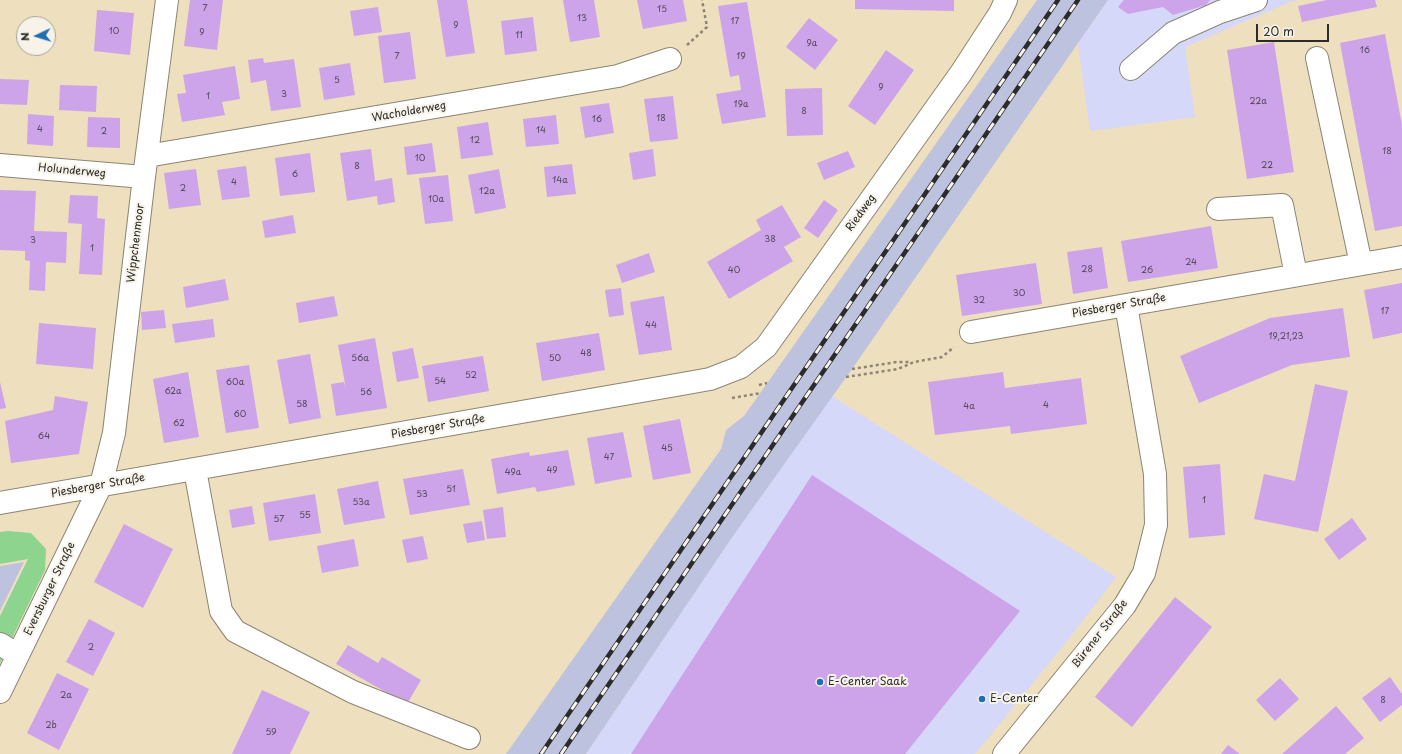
<!DOCTYPE html>
<html>
<head>
<meta charset="utf-8">
<style>
  body { margin:0 }
  #map { position:relative; width:1402px; height:754px; overflow:hidden; background:#eedfbe; font-family:"Playpen Sans",sans-serif }
  canvas { display:block }
  .north { position:absolute; left:16px; top:16px; width:40px; height:40px; box-sizing:border-box; background:#f7f3e8; border:1px solid #a5a39c; border-radius:50%; rotate:266deg; font-size:11px; font-weight:700; line-height:16px; text-align:center; color:#2b2b2b }
  .north::after { content:''; display:block; margin:auto; width:14px; height:18px; background:#1f6fb2; clip-path:polygon(50% 0,100% 100%,50% 72%,0 100%) }
  .scale { position:absolute; left:1256px; top:24px; width:73px; height:18px; box-sizing:border-box; border:2px solid #2b2b2b; border-top:0; padding-left:5px; font-size:12px; line-height:14px; white-space:nowrap; color:#2b2b2b; -webkit-text-stroke:3px #f7f3e8; paint-order:stroke }
</style>
</head>
<body>
<div id="map">
<canvas width="1402" height="754"></canvas>
<div class="north">N</div>
<div class="scale">20 m</div>
</div>
<script>
const c = document.querySelector('canvas').getContext('2d');
c.lineJoin = 'round';
function fill(path, color) { c.fillStyle = color; c.fill(path, 'evenodd'); }
const toPath = rows => new Path2D(rows.map(r => 'M' + r).join(''));
function strokePath(path, color, width, dash) { c.strokeStyle = color; c.lineWidth = width; c.lineCap = dash ? 'butt' : 'round'; c.setLineDash(dash || []); c.stroke(path); }
function write(font, color, halo, rows, align = 'center') {
  c.font = font + ' "Playpen Sans",sans-serif'; c.lineWidth = 4; c.setLineDash([]); c.textBaseline = 'middle'; c.strokeStyle = halo; c.fillStyle = color; for (const [text, x, y, turn = 0] of rows) {
    c.save(); c.translate(x, y); c.rotate((+turn || 0) * Math.PI / 180); c.textAlign = isNaN(turn) ? turn : align; if (halo) c.strokeText(text, 0, 0); c.fillText(text, 0, 0); c.restore();
  }
}
fill(toPath([
  [1108,0,1299,0,1290,2,1185,47,1195,117,1090,131,1078,44],
  [832,396,1116,577,1064,645,975,754,586,754,733,536]
]), '#d5d8f9');
fill(toPath([
  [1037,0,1108,0,852,369,733,536,586,754,506,754,721,449,726,430,744,416],
  [24,562,0,611,0,566]
]), '#bdc3de');
fill(toPath([
  [8,531,31,533,46,549,45,570,0,663,0,616,28,559,0,564,0,532]
]), '#8dd48f');
fill(toPath([
  [190,0,223,0,217,50,184,46],
  [437,0,467,0,475,53,446,57],
  [563,0,594,0,600,37,570,42],
  [637,0,683,0,687,21,643,29],
  [855,0,954,0,954,11,855,9],
  [1124,0,1210,0,1206,5,1173,15,1163,7,1128,14,1118,7],
  [1327,0,1375,0,1377,7,1302,22,1298,6],
  [747,2,766,117,722,124,716,94,741,90,739,75,730,77,718,6],
  [378,7,382,32,354,36,350,11],
  [97,10,134,13,130,55,94,51],
  [533,17,537,51,505,55,501,21],
  [809,18,838,40,815,70,786,47],
  [410,32,416,79,384,83,378,36],
  [1385,34,1402,125,1402,226,1375,231,1340,43],
  [1274,42,1294,172,1247,179,1227,50],
  [886,50,914,70,875,125,848,106],
  [263,58,264,63,294,59,301,107,271,111,266,80,251,83,248,60],
  [350,63,355,95,324,100,319,68],
  [235,66,240,99,222,102,225,115,182,122,177,94,186,93,183,75],
  [0,79,29,80,27,105,0,104],
  [60,85,97,86,96,112,59,110],
  [822,88,823,135,787,136,785,89],
  [673,96,678,139,650,142,644,99],
  [609,103,614,133,585,138,580,107],
  [28,114,54,116,53,146,27,144],
  [556,115,559,144,526,147,523,119],
  [88,117,120,118,120,148,87,147],
  [488,122,493,155,461,159,457,127],
  [432,143,436,172,407,175,404,147],
  [371,149,375,181,392,178,395,202,378,205,377,196,347,201,340,153],
  [653,149,656,176,633,180,629,153],
  [848,151,855,167,824,180,817,163],
  [310,153,315,192,280,196,275,158],
  [572,164,576,194,547,197,544,167],
  [246,166,250,197,222,200,217,170],
  [196,169,201,205,169,209,164,173],
  [499,169,506,208,475,214,468,175],
  [448,175,453,221,425,224,419,178],
  [0,190,36,191,34,231,67,232,66,263,46,262,45,291,29,290,30,261,25,260,25,251,0,250],
  [70,195,98,196,97,218,105,219,102,275,79,274,82,224,68,223],
  [824,200,838,210,818,238,804,228],
  [782,205,801,237,784,247,793,261,729,299,707,262,761,230,756,220],
  [293,215,296,233,265,238,262,221],
  [1211,226,1218,268,1128,282,1121,241],
  [1102,247,1108,288,1073,294,1067,252],
  [649,253,655,272,622,283,616,265],
  [1036,263,1042,304,962,316,956,275],
  [225,279,229,300,186,308,183,287],
  [1402,283,1402,333,1373,339,1364,290],
  [621,288,624,315,609,317,605,290],
  [334,296,338,316,299,323,296,303],
  [664,296,672,350,639,355,630,302],
  [1343,308,1350,357,1292,365,1199,403,1180,356,1270,318],
  [164,310,166,328,142,330,141,312],
  [213,319,215,337,175,343,172,324],
  [39,323,96,328,93,369,36,364],
  [599,333,605,370,542,381,536,343],
  [375,338,387,408,336,416,331,384,344,382,346,389,338,345],
  [413,348,419,378,397,382,392,352],
  [310,354,321,418,289,424,277,360],
  [483,356,489,391,428,402,422,366],
  [249,365,259,428,226,433,216,370],
  [188,372,199,437,164,443,153,379],
  [1003,372,1005,388,1081,378,1087,424,1011,434,1010,426,935,435,928,382],
  [0,382,6,408,0,409],
  [1315,384,1348,391,1318,532,1254,519,1264,474,1295,481],
  [55,396,88,402,79,454,11,463,5,421,53,410],
  [680,419,691,473,653,480,643,426],
  [623,432,632,477,595,484,587,438],
  [568,450,575,485,537,492,535,487,497,494,491,459,529,452,530,456],
  [1220,464,1225,535,1189,538,1183,467],
  [463,469,470,505,410,515,403,479],
  [812,475,1020,611,905,754,631,754],
  [378,481,385,518,344,525,337,489],
  [315,494,321,533,269,541,263,503],
  [252,506,255,524,232,528,229,510],
  [503,507,506,537,487,539,483,510],
  [1352,518,1367,539,1339,560,1324,539],
  [482,521,485,540,467,543,463,524],
  [124,524,173,549,143,608,94,582],
  [423,536,428,559,407,563,402,540],
  [354,539,359,566,322,573,317,546],
  [1175,597,1212,627,1132,727,1095,697],
  [89,619,115,633,93,676,66,662],
  [348,645,378,663,382,657,421,680,407,704,336,664],
  [57,673,89,689,59,750,27,733],
  [1390,677,1402,694,1402,705,1380,722,1362,698],
  [1280,678,1299,699,1275,721,1256,700],
  [262,690,310,712,290,754,232,754],
  [1336,706,1364,738,1345,754,1282,754],
  [1228,745,1240,754,1221,754]
]), '#cda4e9');
const minor = toPath([
  [1317,58,1361,264],
  [1131,69,1173,33,1220,12,1256,0],
  [147,156,618,76,670,59],
  [0,165,144,177],
  [1218,209,1282,205,1296,275],
  [971,332,1402,257],
  [195,470,221,611,235,631,353,692,469,738],
  [0,503,682,384,710,379,741,367,766,347,961,73,1000,13,1006,0],
  [0,644,18,655],
  [0,692,101,485,114,433,144,177,167,0],
  [1004,754,1125,605,1144,573,1156,525,1155,474,1126,305]
]);
strokePath(minor, '#8c8574', 24);
strokePath(toPath([
  [687,45,707,27,702,0],
  [852,369,897,362,911,362],
  [846,377,898,369,914,362,942,357,954,347],
  [759,385,767,383],
  [732,398,761,393]
]), '#8c8574', 2.5, [3, 3]);
strokePath(minor, '#fff', 22);
const rail = toPath([
  [541,754,1058,0],
  [561,754,1078,0]
]);
strokePath(rail, '#2b2b2b', 4.5);
strokePath(rail, '#f7f3e8', 3, [9]);
for (const [x, y, r, color] of [
  [820,682,4,"#1f6fb2"],
  [982,699,4,"#1f6fb2"]
]) { const dot = new Path2D(); dot.arc(x, y, r, 0, 2 * Math.PI); c.fillStyle = color; c.fill(dot); strokePath(dot, '#f7f3e8', 1.5); }
write('9px', '#54495a', null, [
  ["7",205,9],
  ["15",662,10],
  ["13",582,19],
  ["17",735,22],
  ["9",456,26],
  ["10",114,32],
  ["9",202,33],
  ["11",519,36],
  ["9a",812,44],
  ["16",1365,51],
  ["7",397,57],
  ["19",741,57],
  ["5",337,81],
  ["9",881,88],
  ["3",284,95],
  ["1",208,97],
  ["22a",1258,102],
  ["19a",741,105],
  ["8",804,112],
  ["18",661,119],
  ["16",597,120],
  ["4",40,130],
  ["14",541,131],
  ["2",104,132],
  ["12",475,141],
  ["18",1387,152],
  ["10",420,159],
  ["22",1267,166],
  ["8",357,167],
  ["6",295,175],
  ["14a",560,181],
  ["4",234,183],
  ["2",183,189],
  ["12a",487,192],
  ["10a",436,200],
  ["38",770,240],
  ["3",33,241],
  ["1",92,249],
  ["24",1191,263],
  ["28",1087,270],
  ["40",734,271],
  ["26",1147,271],
  ["30",1019,294],
  ["32",979,301],
  ["17",1385,312],
  ["44",651,326],
  ["19,21,23",1286,337],
  ["48",586,354],
  ["56a",360,359],
  ["50",555,359],
  ["52",471,376],
  ["54",440,382],
  ["60a",235,383],
  ["62a",173,392],
  ["56",366,393],
  ["58",302,405],
  ["4",1046,406],
  ["4a",969,407],
  ["60",240,415],
  ["62",179,424],
  ["64",44,437],
  ["45",667,449],
  ["47",609,458],
  ["49",552,471],
  ["49a",513,473],
  ["51",451,490],
  ["53",422,495],
  ["1",1204,501],
  ["53a",361,503],
  ["55",305,516],
  ["57",279,520],
  ["2",91,648],
  ["2a",66,696],
  ["8",1383,701],
  ["2b",51,726],
  ["59",271,733]
]);
write('11px', '#2b2b2b', '#f7f3e8', [
  ["Wacholderweg",409,112,-10],
  ["Holunderweg",72,171,5],
  ["Riedweg",861,213,-54],
  ["Wippchenmoor",136,243,-83],
  ["Piesberger Straße",1119,306,-10],
  ["Piesberger Straße",438,427,-10],
  ["Piesberger Straße",98,486,-10],
  ["Eversburger Straße",50,589,-64],
  ["Bürener Straße",1100,634,-52]
]);
write('11px', '#2b2b2b', '#f7f3e8', [
  ["E-Center Saak",828,682],
  ["E-Center",990,699]
], 'left');
</script>
</body>
</html>
